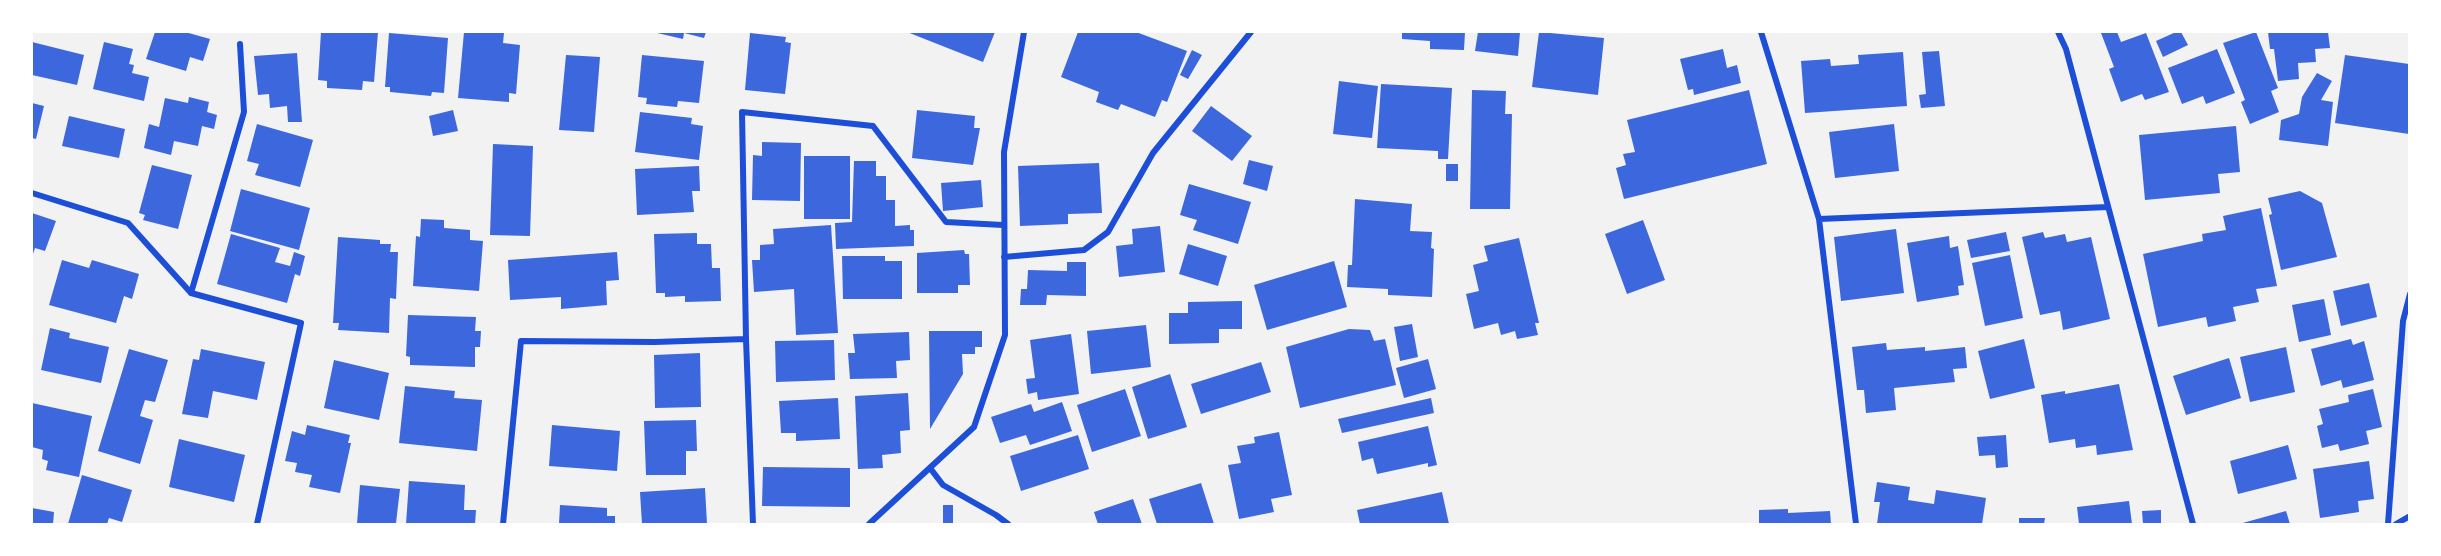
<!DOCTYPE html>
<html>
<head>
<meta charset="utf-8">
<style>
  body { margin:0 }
  #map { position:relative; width:2441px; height:556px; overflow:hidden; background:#f2f2f2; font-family:Roboto,sans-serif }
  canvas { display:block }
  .frame { position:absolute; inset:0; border:33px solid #fff; pointer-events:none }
</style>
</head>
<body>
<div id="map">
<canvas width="2441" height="556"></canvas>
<div class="frame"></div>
</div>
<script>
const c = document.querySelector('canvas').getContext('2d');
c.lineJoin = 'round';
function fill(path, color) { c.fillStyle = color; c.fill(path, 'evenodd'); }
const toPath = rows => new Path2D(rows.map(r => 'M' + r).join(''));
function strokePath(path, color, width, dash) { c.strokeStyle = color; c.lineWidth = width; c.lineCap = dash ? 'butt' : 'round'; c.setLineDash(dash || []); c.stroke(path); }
fill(toPath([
  [155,32,185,32,210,39,203,61,190,57,186,71,146,59],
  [321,32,378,32,374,82,363,81,362,90,327,88,327,81,318,80],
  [464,32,504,33,503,43,520,45,516,94,509,93,509,102,458,98],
  [653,32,706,32,704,38,684,33,683,39],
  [907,32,995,32,983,62],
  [1078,32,1136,32,1187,51,1167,102,1162,100,1155,117,1121,104,1118,110,1096,102,1099,92,1061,77],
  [1402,32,1465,32,1464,50,1430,49,1430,41,1402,39],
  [1478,32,1520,32,1518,56,1475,51],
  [1539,32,1604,38,1598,95,1532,87],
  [2106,32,2117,32,2121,42,2146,33,2169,92,2145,100,2142,94,2121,102,2109,69,2114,67,2101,33],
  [2176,32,2181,32,2188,45,2163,57,2156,41],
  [2256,32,2278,88,2271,91,2279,112,2250,124,2241,102,2245,100,2223,43],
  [2268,32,2328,32,2330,48,2315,49,2316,62,2298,63,2299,79,2278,81,2274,49,2270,49],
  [389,33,448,38,444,93,432,92,431,96,390,92,390,87,385,87],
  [750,33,786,37,785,42,791,43,785,94,745,90],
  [32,42,84,55,77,85,32,75],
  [104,42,133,49,129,64,134,65,132,73,149,77,144,101,93,89],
  [1723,49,1727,68,1737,65,1741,83,1694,95,1693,89,1688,90,1680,59],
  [2217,49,2235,93,2206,104,2203,96,2182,104,2168,68],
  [1192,50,1202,55,1188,79,1180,75],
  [1939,51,1945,106,1921,108,1919,95,1926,94,1922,52],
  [1903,52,1907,106,1805,113,1801,61,1830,59,1831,66,1859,64,1858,55],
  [297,53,302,122,288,122,287,106,270,108,269,94,258,95,254,56],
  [566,55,600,57,594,132,559,130],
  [642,55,704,61,699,103,678,101,677,107,646,104,647,98,638,97],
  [2345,55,2409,64,2409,134,2335,123],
  [2317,73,2332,81,2321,100,2333,102,2328,146,2279,140,2281,120,2299,114,2302,97],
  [1339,81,1378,86,1372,138,1333,134],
  [1381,84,1452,88,1448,159,1438,159,1438,151,1377,148],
  [1472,90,1506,91,1505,114,1512,114,1510,209,1470,209],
  [1749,90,1767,164,1624,199,1616,168,1626,165,1623,154,1635,152,1627,120],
  [189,97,209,102,207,112,217,115,214,129,202,126,198,146,174,141,171,155,144,148,149,124,159,127,165,98,188,103],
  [32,103,44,106,36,139,32,138],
  [1211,106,1252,136,1232,161,1192,131],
  [453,110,458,131,433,136,429,116],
  [917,110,975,116,974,128,980,128,973,165,912,158],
  [640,112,692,118,691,124,703,126,699,160,635,152],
  [69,116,125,129,119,158,62,146],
  [257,124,313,140,300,187,255,175,259,164,247,161],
  [1894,124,1899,171,1835,178,1829,132],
  [2236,126,2240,172,2218,174,2220,193,2145,200,2139,135],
  [762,142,801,143,800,201,752,200,753,155,762,156],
  [493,144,533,146,530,236,490,235],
  [804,156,850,156,850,219,804,219],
  [1249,160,1273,166,1267,191,1243,184],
  [854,161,876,161,876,176,886,176,886,200,895,200,895,226,910,225,910,230,914,230,914,246,836,249,835,223,852,222],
  [1099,163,1102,213,1068,214,1068,224,1020,226,1018,166],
  [1446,164,1458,164,1458,181,1446,181],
  [152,165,192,175,178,229,143,220,145,215,139,213],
  [699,166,700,191,692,191,694,212,637,215,635,169],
  [981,180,983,207,943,211,941,183],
  [1189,184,1251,202,1238,244,1193,230,1197,220,1180,215],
  [241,189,310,208,299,250,230,231],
  [2300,191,2322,203,2337,257,2281,270,2269,215,2272,214,2268,198],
  [1355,199,1412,204,1410,231,1432,232,1431,248,1434,249,1432,297,1388,295,1388,289,1347,287,1348,265,1352,265],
  [2261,208,2277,286,2256,289,2259,302,2233,307,2236,321,2208,327,2206,317,2158,327,2143,254,2203,241,2202,234,2226,230,2223,216],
  [32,213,56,221,45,251,35,248,32,257],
  [421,219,444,220,444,228,470,230,470,240,483,241,479,291,413,286,416,236,420,237],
  [1643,220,1665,280,1627,294,1605,234],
  [831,225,838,333,796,335,794,289,754,292,752,260,760,260,760,245,774,244,773,229],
  [1160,226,1165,272,1119,277,1116,246,1133,244,1132,229],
  [1896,229,1904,293,1841,301,1834,237],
  [2006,232,2010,251,1971,258,1967,240],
  [2043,232,2045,238,2065,234,2067,242,2091,237,2110,319,2063,330,2060,311,2040,315,2022,237],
  [697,233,697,244,711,244,712,268,720,268,721,301,685,302,685,296,665,297,665,293,656,293,654,234],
  [231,234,280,248,275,262,290,266,294,252,305,256,300,276,295,274,287,303,217,284],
  [1949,236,1950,248,1958,246,1964,285,1958,286,1959,295,1917,302,1907,243],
  [338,237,380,240,380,244,391,244,390,252,398,252,396,299,390,298,389,333,338,330,339,323,333,323],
  [1519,238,1539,323,1535,323,1538,335,1517,339,1515,331,1501,335,1498,323,1474,329,1466,294,1479,291,1473,265,1488,261,1484,246],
  [1188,244,1227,256,1218,286,1179,274],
  [964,250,965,254,969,254,970,285,958,285,958,293,917,293,917,253],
  [617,252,619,280,606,281,607,305,561,309,561,297,510,300,508,260],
  [2010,255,2023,318,1985,326,1972,263],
  [842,256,885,256,885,261,902,261,902,299,843,299],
  [62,260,89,268,92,260,139,274,132,299,124,296,116,323,49,305],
  [1334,261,1347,307,1267,330,1254,285],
  [1067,262,1086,262,1086,296,1047,295,1046,305,1020,305,1021,289,1027,289,1028,270,1067,271],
  [2369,283,2377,317,2341,326,2333,291],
  [2324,299,2331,335,2299,342,2292,305],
  [1242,301,1242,329,1219,329,1219,343,1169,344,1169,313,1188,313,1188,302],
  [408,315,476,317,475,331,481,331,480,347,475,347,475,367,410,365,410,357,406,356],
  [1412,324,1418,357,1400,361,1394,327],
  [1146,325,1151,367,1091,374,1087,331],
  [50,328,70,333,69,338,109,347,101,383,41,370],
  [1349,329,1370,330,1374,341,1385,339,1396,385,1300,408,1286,347],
  [929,331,982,331,982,347,975,347,975,354,962,354,963,374,930,429],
  [909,332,910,360,896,361,897,378,850,379,848,353,855,353,853,334],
  [1071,334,1079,394,1038,400,1037,392,1028,394,1026,379,1035,378,1030,340],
  [2024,339,2035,388,1990,399,1978,351],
  [2351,339,2353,345,2364,341,2374,380,2343,388,2341,380,2321,386,2311,349],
  [834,340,835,380,776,382,775,341],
  [1886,343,1887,350,1925,347,1925,351,1965,347,1967,368,1953,369,1955,382,1894,388,1896,410,1866,413,1864,390,1857,390,1852,347],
  [2286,347,2295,392,2250,402,2240,357],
  [129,349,168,360,155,402,145,400,140,416,153,420,140,464,98,451],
  [201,349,265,362,257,400,213,391,208,418,182,414,193,359,199,360],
  [700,353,701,407,655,408,654,355],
  [2229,358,2241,398,2186,415,2173,376],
  [1428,359,1436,389,1404,398,1396,368],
  [334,360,389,373,379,420,324,408],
  [1261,362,1271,392,1201,414,1191,384],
  [1170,374,1187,427,1148,439,1132,387],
  [2119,384,2133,450,2097,455,2096,445,2076,448,2075,439,2049,443,2041,395,2065,391,2065,394],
  [405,386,455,391,454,398,482,400,477,451,399,443],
  [1125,389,1141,436,1092,452,1077,405],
  [2373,389,2382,427,2366,431,2369,444,2340,451,2338,444,2322,448,2317,426,2323,424,2319,409,2349,402,2348,395],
  [908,393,910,430,900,431,901,453,882,455,883,468,858,469,855,396],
  [838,398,840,439,796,441,796,433,781,433,779,401],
  [1431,398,1434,413,1342,433,1338,419],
  [1062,402,1072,431,1030,445,1026,435,1000,443,991,417,1031,404,1034,412],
  [32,403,92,416,79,477,46,470,48,461,42,459,43,450,32,447],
  [696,420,697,451,686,451,686,475,646,475,644,421],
  [307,425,350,435,348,443,351,443,340,493,309,487,312,475,295,472,297,463,285,461,292,431,305,435],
  [552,425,620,431,617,471,549,466],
  [1428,426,1437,465,1428,467,1428,463,1377,474,1373,458,1362,461,1358,442],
  [1279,432,1292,495,1271,499,1274,512,1239,519,1228,465,1241,463,1237,446,1255,443,1254,437],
  [1078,435,1089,469,1021,491,1010,456],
  [2006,435,2008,467,1996,468,1995,455,1979,456,1977,437],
  [179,439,245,455,234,502,169,487],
  [2288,445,2297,479,2238,494,2230,461],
  [2369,461,2374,499,2358,501,2359,512,2320,518,2313,469],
  [763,467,850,468,850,507,762,506],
  [82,475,132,490,122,522,109,518,107,524,68,524],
  [409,481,465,485,464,510,476,510,475,524,406,524],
  [1877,482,1910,487,1908,500,1934,504,1936,490,1986,498,1982,524,1877,524,1880,502,1874,502],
  [1201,483,1214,524,1157,524,1149,499],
  [360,485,400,489,396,523,357,524],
  [705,488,707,524,642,524,640,492],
  [1442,492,1449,524,1360,524,1357,510],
  [1133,499,1142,524,1098,524,1094,512],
  [2129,501,2132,524,2079,524,2077,507],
  [560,505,607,508,607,516,615,516,615,524,559,524],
  [943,505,953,505,953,524,943,524],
  [32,508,54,512,53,524,32,524],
  [1788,509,1788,513,1830,511,1831,524,1759,524,1759,510],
  [2161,510,2161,524,2143,524,2142,511],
  [2286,511,2290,524,2239,524],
  [2019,518,2045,518,2044,524,2019,524]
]), '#3d67dc');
strokePath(toPath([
  [1761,32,1819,219,1856,524],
  [2058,32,2066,49,2193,524],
  [32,193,128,223,191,293,301,323,257,524],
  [1819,219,2108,207],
  [1004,257,1084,250,1108,232,1153,153,1251,32],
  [191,293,244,112,240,44],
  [746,339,753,524],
  [930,468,943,485,996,515,1008,524],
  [503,524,521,341,655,342,746,339,742,112,873,126,946,222,1003,225],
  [869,524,974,427,1005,335,1004,152,1024,32],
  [2388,524,2403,321,2410,294],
  [2396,524,2410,516]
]), '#1d4ed8', 6);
</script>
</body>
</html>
